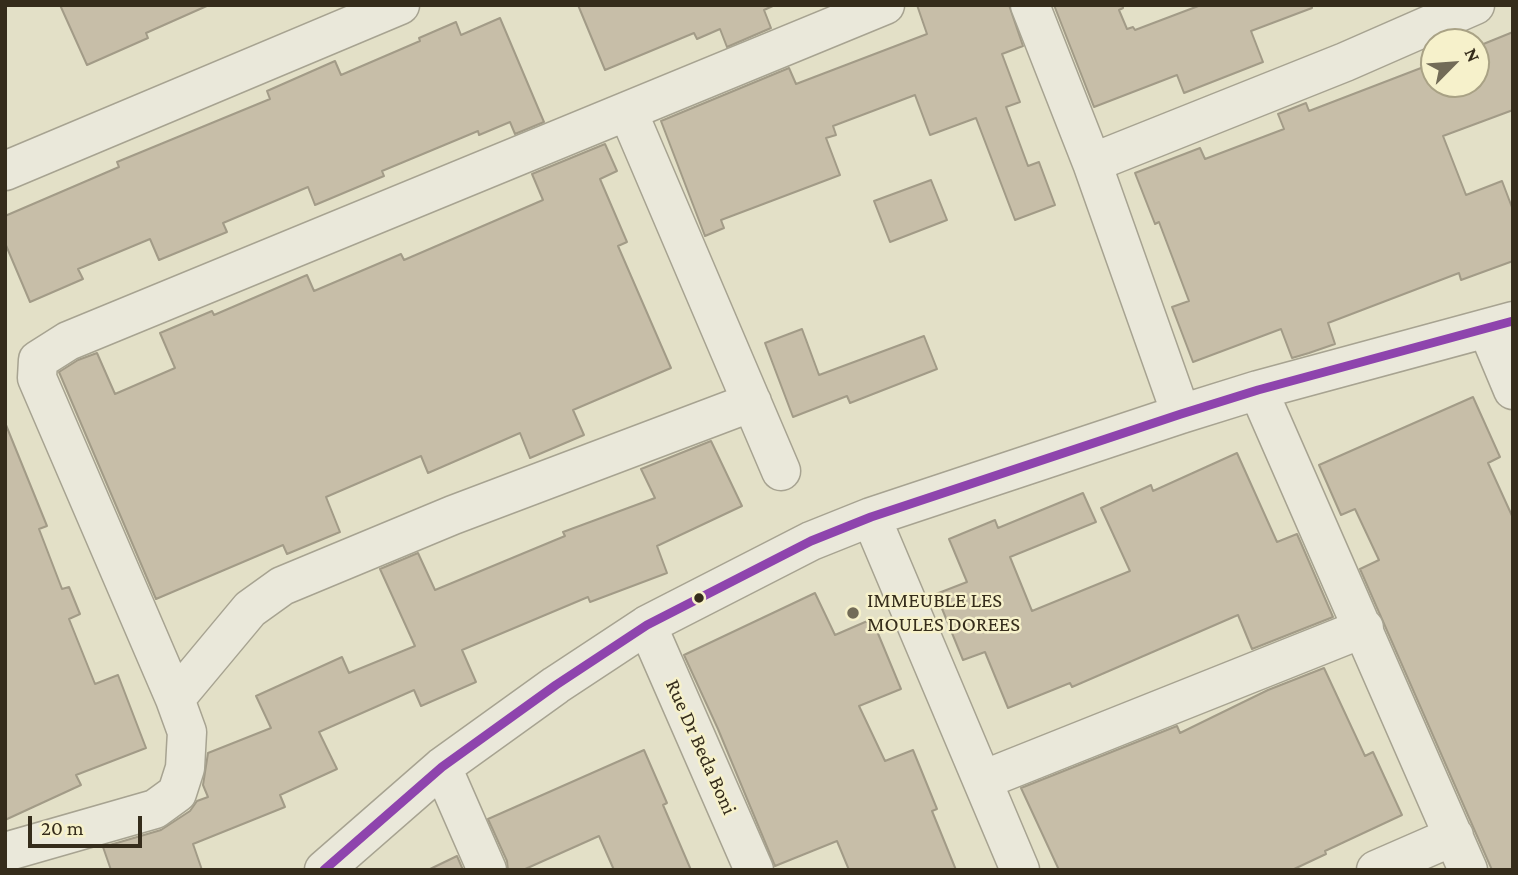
<!DOCTYPE html>
<html>
<head>
<meta charset="utf-8">
<style>
  body { margin:0 }
  #map { position:relative; width:1518px; height:875px; overflow:hidden; background:#e3e0c7; font-family:"Crimson Pro",serif }
  canvas { display:block }
  .frame { position:absolute; inset:0; border:7px solid #352c1b; pointer-events:none }
  .north { position:absolute; left:1420px; top:28px; width:70px; height:70px; box-sizing:border-box; background:#f6f1cb; border:2px solid #a9a285; border-radius:50%; rotate:65deg; font-size:19px; font-weight:700; line-height:28px; text-align:center; color:#352c1b }
  .north::after { content:''; display:block; margin:auto; width:24px; height:32px; background:#726b57; clip-path:polygon(50% 0,100% 100%,50% 72%,0 100%) }
  .scale { position:absolute; left:28px; top:816px; width:114px; height:32px; box-sizing:border-box; border:4px solid #352c1b; border-top:0; padding-left:9px; font-size:21px; line-height:24px; white-space:nowrap; color:#352c1b; -webkit-text-stroke:5px #f6f1cb; paint-order:stroke }
</style>
</head>
<body>
<div id="map">
<canvas width="1518" height="875"></canvas>
<div class="frame"></div>
<div class="north">N</div>
<div class="scale">20 m</div>
</div>
<script>
const c = document.querySelector('canvas').getContext('2d');
c.lineJoin = 'round';
function fill(path, color) { c.fillStyle = color; c.fill(path, 'evenodd'); }
const toPath = rows => new Path2D(rows.map(r => 'M' + r).join(''));
function strokePath(path, color, width, dash) { c.strokeStyle = color; c.lineWidth = width; c.lineCap = dash ? 'butt' : 'round'; c.setLineDash(dash || []); c.stroke(path); }
function write(font, color, halo, rows, align = 'center') {
  c.font = font + ' "Crimson Pro",serif'; c.lineWidth = 5; c.setLineDash([]); c.textBaseline = 'middle'; c.strokeStyle = halo; c.fillStyle = color; for (const [text, x, y, turn = 0] of rows) {
    c.save(); c.translate(x, y); c.rotate((+turn || 0) * Math.PI / 180); c.textAlign = isNaN(turn) ? turn : align; if (halo) c.strokeText(text, 0, 0); c.fillText(text, 0, 0); c.restore();
  }
}
const building = toPath([
  [60,5,209,5,146,33,148,38,87,65,60,5],
  [578,5,775,5,764,10,771,28,727,47,720,29,697,39,694,33,605,70,578,5],
  [917,5,1009,5,1023,46,1002,54,1020,102,1006,107,1028,166,1039,162,1055,205,1015,220,976,118,930,135,915,95,833,126,836,135,826,138,840,175,721,220,724,228,705,236,661,121,789,68,796,84,927,34,917,5],
  [1054,5,1123,5,1123,8,1119,10,1127,29,1133,27,1135,30,1201,5,1312,5,1312,8,1251,31,1263,62,1184,93,1177,75,1094,107,1054,5],
  [500,18,544,122,515,134,510,122,479,135,478,131,382,171,384,176,315,205,308,187,223,223,227,232,159,260,150,239,78,269,83,279,30,302,5,243,5,216,119,167,117,162,270,99,267,91,335,61,341,75,420,41,419,38,456,22,461,35,500,18],
  [1513,32,1513,110,1443,136,1466,195,1502,181,1513,210,1513,261,1461,280,1459,273,1328,323,1335,344,1309,353,1292,358,1281,329,1193,362,1172,307,1189,301,1159,222,1155,224,1135,173,1200,148,1205,159,1284,129,1278,114,1306,103,1309,111,1434,63,1434,84,1476,84,1476,47,1513,32],
  [605,144,617,171,600,179,627,242,618,246,671,368,573,410,584,435,530,458,520,433,428,473,421,456,326,497,340,532,287,554,283,545,156,599,59,372,78,360,97,353,115,394,175,368,160,333,212,311,214,315,307,275,314,291,401,254,404,260,543,200,532,174,605,144],
  [931,180,947,220,890,242,874,201,931,180],
  [802,329,819,375,924,336,937,369,850,403,847,396,793,417,765,343,802,329],
  [1473,397,1500,457,1488,463,1513,518,1513,870,1492,870,1360,569,1379,560,1355,509,1341,515,1319,465,1473,397],
  [6,425,47,526,39,529,62,589,69,587,80,614,69,619,95,684,118,675,146,748,76,775,81,785,5,820,6,425],
  [711,441,742,506,657,546,667,573,590,602,588,597,462,650,476,682,421,706,414,690,319,732,337,769,280,795,285,807,193,844,202,870,111,870,103,847,161,830,190,811,197,801,208,797,203,785,208,753,271,728,256,696,342,657,349,673,415,646,380,569,418,553,435,590,565,536,563,532,655,498,641,469,711,441],
  [1237,453,1277,542,1297,534,1333,617,1252,649,1238,615,1072,687,1070,683,1008,708,985,652,963,660,936,594,967,582,949,539,995,520,998,528,1083,493,1096,522,1010,557,1032,611,1130,571,1101,508,1151,485,1153,491,1237,453],
  [815,593,835,635,872,619,901,689,859,706,885,761,913,750,937,809,932,811,956,870,849,870,837,841,775,866,718,729,684,655,815,593],
  [1324,668,1365,756,1373,752,1402,815,1325,851,1326,854,1292,870,1059,870,1021,788,1177,726,1180,733,1268,690,1324,668],
  [644,750,667,803,663,805,691,870,614,870,599,836,523,870,508,870,507,861,488,819,644,750],
  [457,856,463,870,428,870,457,856]
]);
fill(building, '#c7bea8');
strokePath(building, '#a29b87', 2);
const minor = toPath([
  [1030,5,1092,163,1181,414],
  [628,112,781,471],
  [1092,163,1345,62,1475,5],
  [5,171,400,5],
  [1487,328,1513,390],
  [1258,390,1468,870],
  [871,517,1020,870],
  [647,625,754,870],
  [175,699,250,609,282,586,453,515,752,402],
  [442,767,487,870],
  [983,780,1364,628],
  [5,852,155,809,177,793,185,768,187,732,175,699,37,378,38,360,68,341,885,5],
  [324,870,442,767,556,685,647,625,811,541,871,517,1181,414,1258,390,1513,321],
  [1376,870,1454,836]
]);
strokePath(minor, '#a7a391', 41);
strokePath(minor, '#eae8da', 38);
strokePath(toPath([
  [324,870,442,767,556,685,647,625,811,541,871,517,1181,414,1258,390,1513,321]
]), '#8e44ad', 9);
for (const [x, y, r, color] of [
  [699,598,6,"#352c1b"],
  [853,613,7,"#726b57"]
]) { const dot = new Path2D(); dot.arc(x, y, r, 0, 2 * Math.PI); c.fillStyle = color; c.fill(dot); strokePath(dot, '#f6f1cb', 2.5); }
write('21px', '#352c1b', '#f6f1cb', [
  ["IMMEUBLE LES",867,601],
  ["MOULES DOREES",867,625]
], 'left');
write('21px', '#352c1b', '#f6f1cb', [
  ["Rue Dr Beda Boni",701,747,66]
]);
</script>
</body>
</html>
